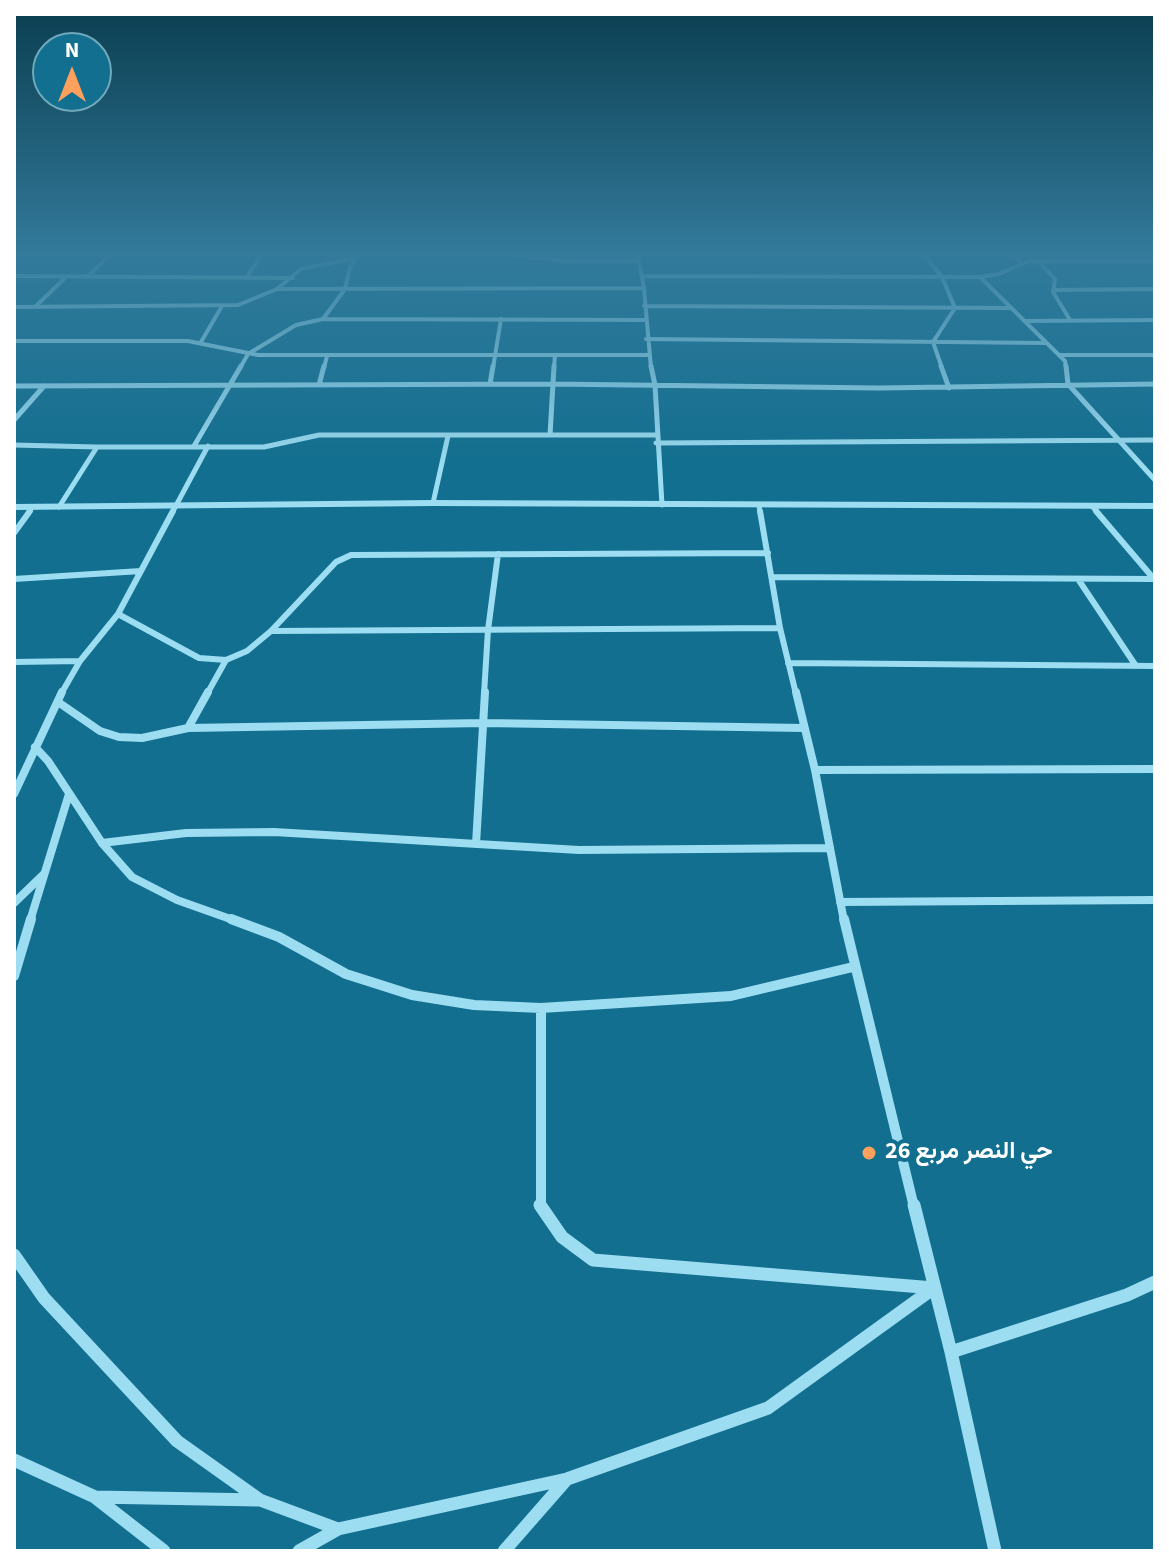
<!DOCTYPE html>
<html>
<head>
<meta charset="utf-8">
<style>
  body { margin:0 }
  #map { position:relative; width:1169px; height:1565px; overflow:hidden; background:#126f8f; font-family:"Source Sans 3",sans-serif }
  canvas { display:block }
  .frame { position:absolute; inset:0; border:16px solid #fff; pointer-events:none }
  .north { position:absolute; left:32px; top:32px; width:80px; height:80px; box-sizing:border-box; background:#126f8f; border:2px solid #71a9bc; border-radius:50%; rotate:0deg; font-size:22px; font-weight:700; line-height:32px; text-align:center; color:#fff }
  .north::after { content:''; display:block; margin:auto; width:28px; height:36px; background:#ffa05d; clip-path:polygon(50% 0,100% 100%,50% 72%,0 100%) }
</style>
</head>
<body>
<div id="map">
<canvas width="1169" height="1565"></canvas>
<div class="frame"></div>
<div class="north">N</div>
</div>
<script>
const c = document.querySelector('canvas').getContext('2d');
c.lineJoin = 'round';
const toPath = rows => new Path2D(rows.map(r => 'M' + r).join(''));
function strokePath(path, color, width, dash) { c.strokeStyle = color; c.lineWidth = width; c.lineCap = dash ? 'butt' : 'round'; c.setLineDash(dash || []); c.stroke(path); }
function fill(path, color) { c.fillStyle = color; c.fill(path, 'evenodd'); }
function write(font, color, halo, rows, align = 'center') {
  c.font = font + ' "Source Sans 3",Vazirmatn,sans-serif'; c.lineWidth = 8; c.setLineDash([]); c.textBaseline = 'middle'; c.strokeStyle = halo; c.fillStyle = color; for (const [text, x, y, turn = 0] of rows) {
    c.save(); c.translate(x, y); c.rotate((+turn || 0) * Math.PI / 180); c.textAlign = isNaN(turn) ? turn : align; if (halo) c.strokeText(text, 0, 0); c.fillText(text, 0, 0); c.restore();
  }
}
strokePath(toPath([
  [490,252,565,261,639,261],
  [637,252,644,288,651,368],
  [922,252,942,277,955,308,933,342,942,368],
  [1012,252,1021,262],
  [1038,261,1055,279,1053,292,1070,320],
  [14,276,293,278],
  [642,276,980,277,999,274,1029,261,1155,261],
  [87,277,113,252],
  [980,277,1065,361,1066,368],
  [246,278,264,252],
  [277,289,644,288],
  [1054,290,1155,289],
  [644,306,1009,308],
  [14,307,238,305,277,289,301,269,354,258],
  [35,307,66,277],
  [323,319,644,320],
  [1024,321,1155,320],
  [646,339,1046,343],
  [14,341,188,341,258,355,648,355],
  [201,342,222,306],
  [1060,355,1155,355],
  [240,368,248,354,296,325,323,319,345,289,350,267,360,252],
  [324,368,327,356],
  [493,368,501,319],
  [554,368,555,355]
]), '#9dddf2', 4);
strokePath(toPath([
  [651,366,655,385,662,505],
  [941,366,949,388],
  [1066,366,1068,384,1155,480],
  [490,384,493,366],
  [319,385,324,366],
  [14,386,551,384,879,388,1155,384],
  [14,420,44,386],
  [550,435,554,366],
  [656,443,1155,440],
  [14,445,97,447,59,507],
  [194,446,241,366],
  [97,447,264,447,319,435,656,435],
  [433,503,448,436],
  [759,505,760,513],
  [1092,506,1098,513],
  [28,513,32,507],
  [172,513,208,446]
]), '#9dddf2', 5);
strokePath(toPath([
  [760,511,780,628,796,694],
  [1096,511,1154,579],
  [14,533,30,511],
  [773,577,1155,579],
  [14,579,141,571],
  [1078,579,1136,666],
  [118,614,199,658,226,660,247,651,271,631,336,562,351,555,768,553],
  [271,631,780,628],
  [14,662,80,661],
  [788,663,1155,666],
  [61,694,80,661,118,614,173,511],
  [207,694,226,660],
  [484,694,488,630,498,554]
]), '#9dddf2', 6);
strokePath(toPath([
  [796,692,815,770,844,921],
  [58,702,100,731,119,737,142,738,188,728,484,723,804,728],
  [188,728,208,692],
  [35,747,48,761,102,843,132,877,177,900,236,921],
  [815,770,1155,769],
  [14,794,62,692],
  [102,843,186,833,274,832,579,850,830,848],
  [476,844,485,692],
  [840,902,1155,900],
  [14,903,44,874],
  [30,921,69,794]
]), '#9dddf2', 8);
strokePath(toPath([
  [231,919,279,937,346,974,412,995,474,1005,541,1008,731,996,853,967],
  [844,919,914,1207],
  [14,976,31,919],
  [541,1207,541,1008]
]), '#9dddf2', 10);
strokePath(toPath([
  [540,1205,562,1237,593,1260,934,1288],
  [914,1205,951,1352,995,1551],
  [14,1255,44,1298,177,1441,260,1500,338,1529],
  [951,1352,1127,1295,1155,1282],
  [14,1460,95,1497,259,1500],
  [96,1498,164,1551],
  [299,1551,338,1529,567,1479,768,1408,934,1288],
  [504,1551,567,1479]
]), '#9dddf2', 13);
fill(toPath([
  [433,500,1155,503,1155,509,433,506,14,510,14,504,433,500]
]), '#9dddf2');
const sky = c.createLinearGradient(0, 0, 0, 471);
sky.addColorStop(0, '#0a3d4f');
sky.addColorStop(0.54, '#337a9b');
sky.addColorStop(1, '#337a9b00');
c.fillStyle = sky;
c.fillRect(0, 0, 1169, 471);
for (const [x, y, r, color] of [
  [869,1153,8,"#ffa05d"]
]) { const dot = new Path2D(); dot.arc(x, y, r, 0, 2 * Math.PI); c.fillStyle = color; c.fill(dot); strokePath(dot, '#126f8f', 3); }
write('bold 24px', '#fff', '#126f8f', [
  ["حي النصر مربع 26",885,1153]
], 'left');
</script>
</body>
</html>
